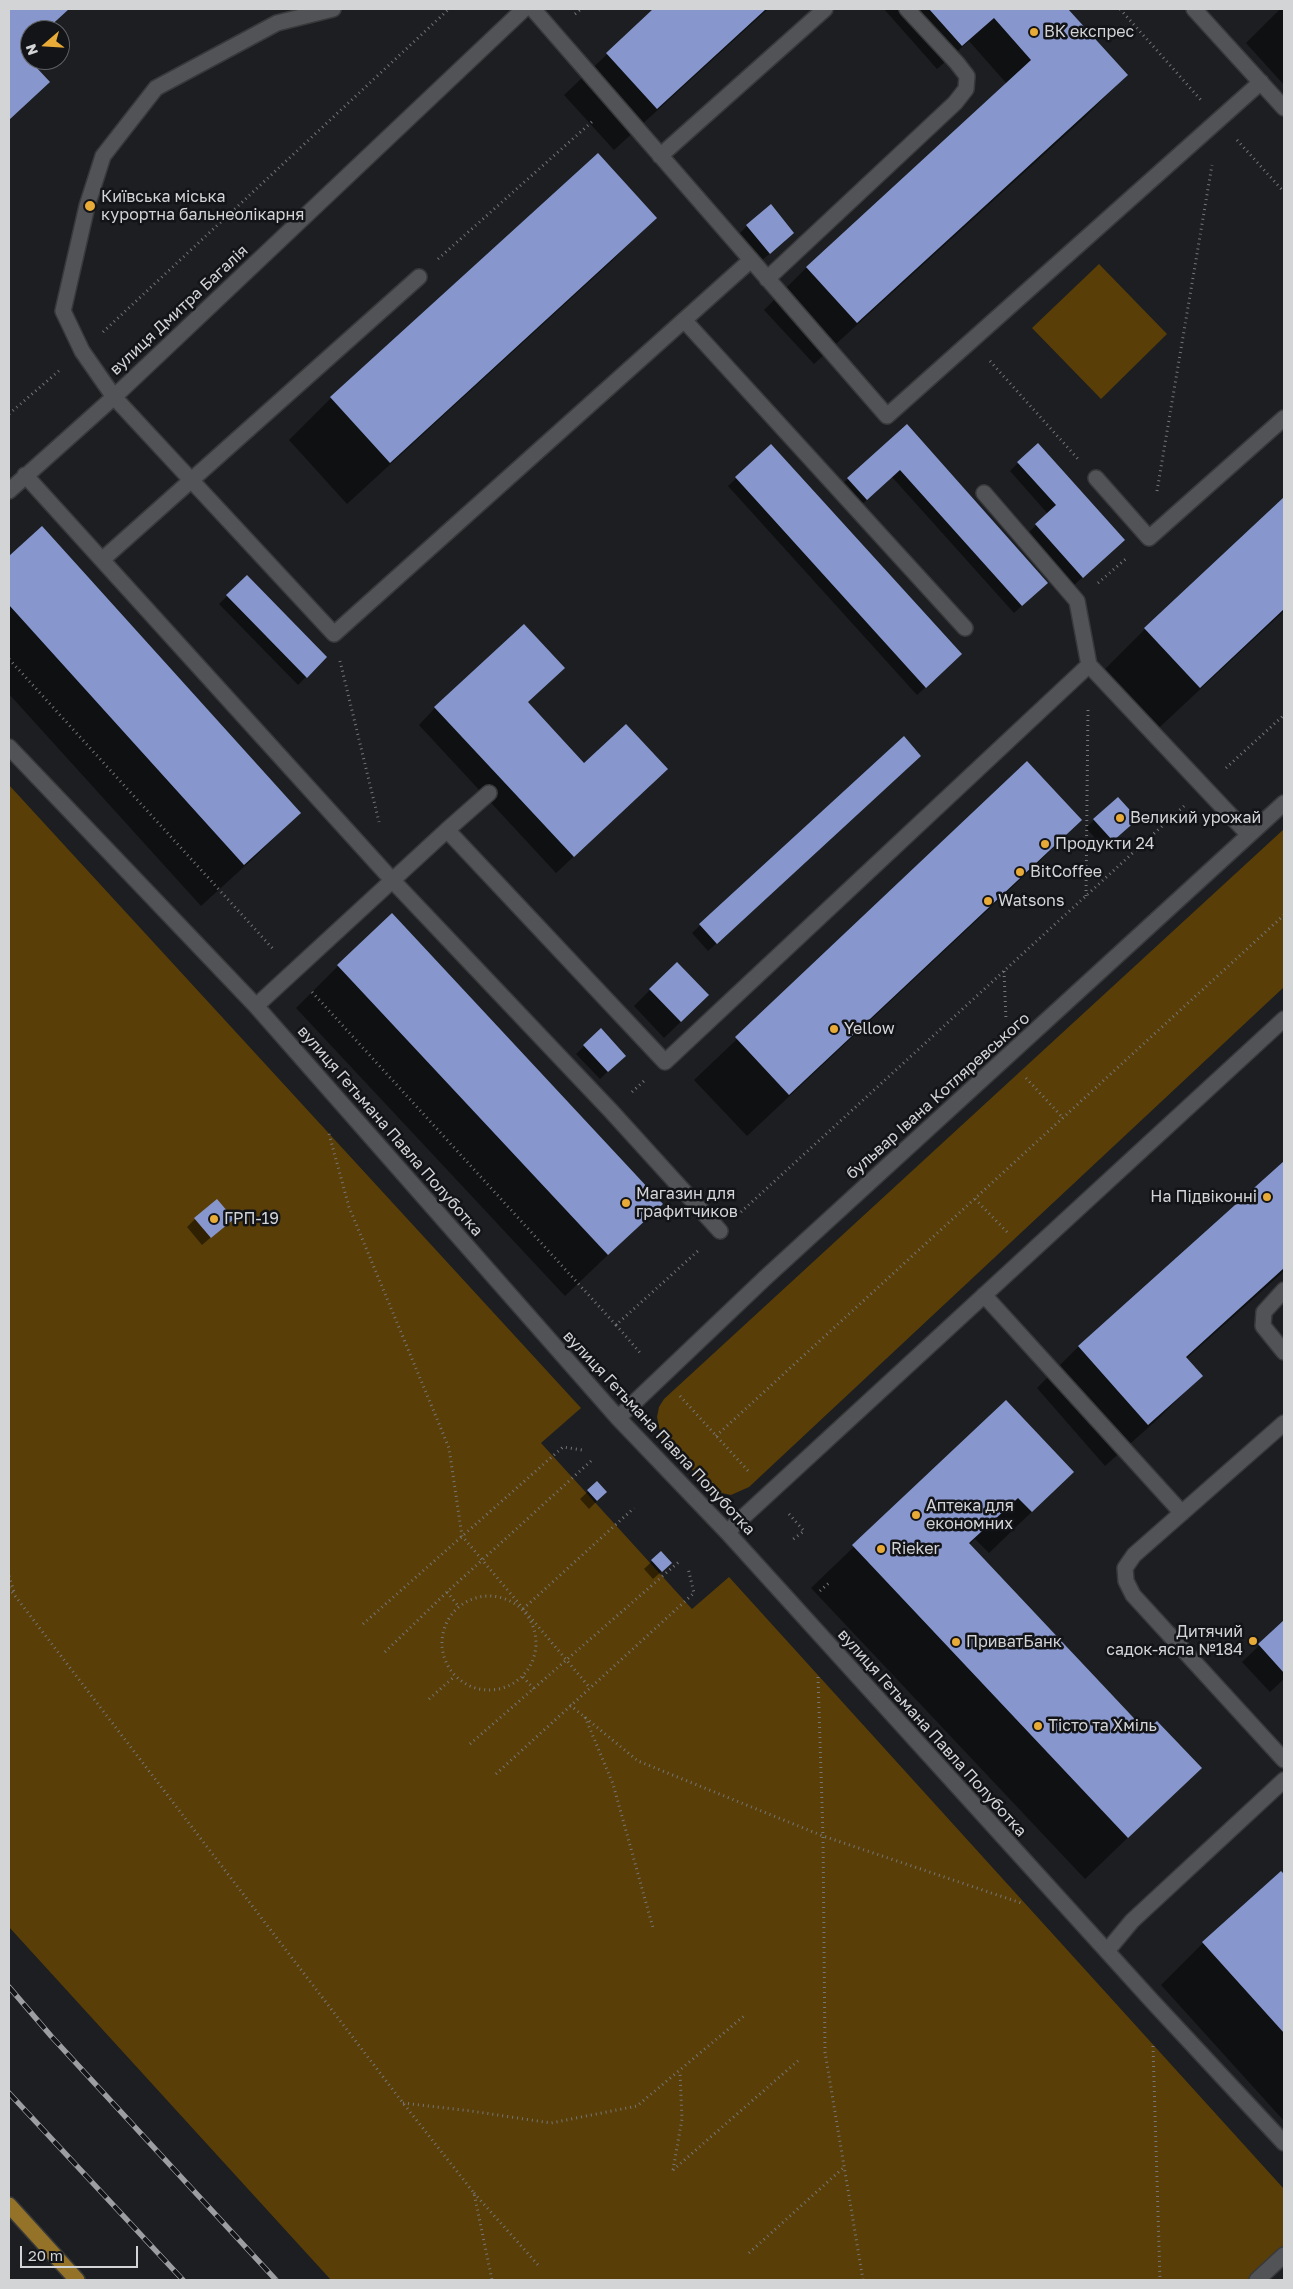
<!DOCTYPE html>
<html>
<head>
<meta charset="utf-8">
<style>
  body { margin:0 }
  #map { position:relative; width:1293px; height:2289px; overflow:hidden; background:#1c1e21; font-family:"Golos Text",sans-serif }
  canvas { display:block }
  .frame { position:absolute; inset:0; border:10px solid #d3d4d6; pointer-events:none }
  .north { position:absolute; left:20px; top:20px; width:50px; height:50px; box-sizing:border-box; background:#131418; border:1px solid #606164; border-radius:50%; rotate:251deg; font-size:14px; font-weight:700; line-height:20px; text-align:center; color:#d3d4d6 }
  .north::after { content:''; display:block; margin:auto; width:18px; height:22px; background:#e9ab38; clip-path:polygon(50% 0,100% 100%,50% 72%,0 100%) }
  .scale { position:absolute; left:20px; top:2246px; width:118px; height:22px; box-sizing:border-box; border:2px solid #d3d4d6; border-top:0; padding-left:6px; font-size:15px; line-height:18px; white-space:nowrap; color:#d3d4d6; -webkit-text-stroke:4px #131418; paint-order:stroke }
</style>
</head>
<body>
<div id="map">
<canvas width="1293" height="2289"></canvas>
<div class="frame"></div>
<div class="north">N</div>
<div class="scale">20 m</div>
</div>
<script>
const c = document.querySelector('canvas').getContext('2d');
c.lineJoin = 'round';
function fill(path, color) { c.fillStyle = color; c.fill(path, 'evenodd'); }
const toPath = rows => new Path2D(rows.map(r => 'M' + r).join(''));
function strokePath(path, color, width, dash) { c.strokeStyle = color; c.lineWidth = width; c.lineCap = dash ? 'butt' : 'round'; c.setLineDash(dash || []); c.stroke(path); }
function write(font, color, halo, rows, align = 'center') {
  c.font = font + ' "Golos Text",sans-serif'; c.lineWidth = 5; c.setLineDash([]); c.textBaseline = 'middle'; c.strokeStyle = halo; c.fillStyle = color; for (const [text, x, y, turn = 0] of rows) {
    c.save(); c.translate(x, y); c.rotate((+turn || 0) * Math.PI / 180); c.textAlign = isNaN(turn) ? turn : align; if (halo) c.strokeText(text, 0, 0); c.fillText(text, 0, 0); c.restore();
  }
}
fill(toPath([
  [1099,264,1167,334,1101,399,1032,328],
  [9,785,581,1408,541,1443,692,1609,729,1577,1284,2189,1284,2266,1269,2280,331,2280,9,1927],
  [1284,829,1284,987,749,1487,731,1495,712,1491,661,1436,657,1417,659,1407,664,1399]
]), '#5a3e07');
fill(toPath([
  [9,9,68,9,45,30,30,30,30,44,21,52,40,90,9,118],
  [655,9,768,9,614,150,564,95],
  [884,9,1066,9,1127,75,1085,117,814,364,764,310,806,268,1007,84,969,41,937,69],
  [1280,9,1284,9,1284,85,1246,43],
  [655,218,613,260,347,504,289,440,331,398],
  [747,226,785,241,761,261,739,234],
  [906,426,1038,591,1014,613,892,477,859,507,840,486],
  [771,446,953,662,917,695,728,486],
  [1018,463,1115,548,1074,585,1028,533,1048,514,1010,471],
  [1284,499,1284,611,1147,739,1093,681,1145,629],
  [42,528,299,813,257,855,201,906,9,694,9,558],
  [247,577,326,657,298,685,219,604],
  [527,703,584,765,650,786,556,873,419,725,435,708],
  [904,738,912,764,708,951,692,933],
  [1027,763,1081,820,1039,862,747,1136,694,1080],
  [1094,820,1128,827,1104,848,1086,828],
  [338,966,661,1204,565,1296,296,1008],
  [650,990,691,1012,664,1038,634,1006],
  [601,1030,624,1056,600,1079,576,1054],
  [1284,1163,1284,1271,1186,1359,1201,1376,1159,1418,1105,1466,1037,1388,1079,1346],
  [195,1219,232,1219,202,1245,187,1227],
  [1006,1401,1073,1472,989,1553,975,1539,969,1545,1145,1733,1200,1768,1085,1879,811,1588],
  [597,1483,598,1500,589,1509,580,1499],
  [661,1553,662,1571,653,1579,644,1569],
  [1284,1622,1284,1679,1270,1692,1242,1662],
  [1281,1872,1284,1876,1284,2121,1161,1985,1203,1943]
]), '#0007');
fill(toPath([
  [9,9,69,9,46,30,30,30,30,45,22,52,50,82,9,120],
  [653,9,766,9,657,109,606,53],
  [929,9,1068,9,1128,75,857,323,806,267,1031,60,994,18,962,46],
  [598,153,657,218,390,463,330,397],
  [771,204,794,233,770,254,746,225],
  [907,424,1048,583,1022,606,900,470,867,500,847,478],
  [1038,443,1125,540,1083,578,1035,524,1056,505,1017,462],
  [771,444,962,654,926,688,735,477],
  [1284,497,1284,609,1200,688,1144,628],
  [42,526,301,813,244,865,9,605,9,556],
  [247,575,327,657,307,678,226,595],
  [524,624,565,668,528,702,584,763,626,724,668,769,574,857,434,707],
  [904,736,921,756,717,944,699,924],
  [1027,761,1082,820,789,1095,735,1037],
  [1118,797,1138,819,1113,841,1093,819],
  [392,913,663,1204,608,1255,337,965],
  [677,962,709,995,681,1022,649,989],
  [601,1028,626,1056,608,1072,583,1045],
  [1284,1161,1284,1268,1186,1357,1203,1376,1148,1425,1078,1346],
  [217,1199,234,1219,211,1238,194,1218],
  [1006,1400,1074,1472,1032,1512,1018,1498,969,1543,1146,1731,1157,1721,1202,1768,1128,1838,852,1545],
  [597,1481,607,1492,597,1501,587,1490],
  [661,1551,672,1563,662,1572,651,1560],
  [1284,1620,1284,1673,1258,1644],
  [1281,1871,1284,1874,1284,2033,1202,1942]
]), '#8797ce');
const minor = toPath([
  [333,9,277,23,156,88,103,156,87,206,63,311,82,351,114,397,334,634,751,260],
  [533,9,887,416,1261,82],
  [1194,9,1284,108],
  [660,156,825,9],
  [767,279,955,103,966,89,967,76,957,63,907,9],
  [684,320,965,628],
  [25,475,393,881,611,1111,720,1231],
  [1096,478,1149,538,1284,418],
  [9,491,114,397,524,9],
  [103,559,419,277],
  [1089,665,1249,835],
  [9,747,256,1006,618,1418,727,1532,1152,2001,1284,2143],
  [447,830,489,793],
  [256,1006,447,830,665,1062,1089,665,1077,601,984,493],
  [1284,1290,1264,1312,1263,1326,1284,1352],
  [984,1295,1182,1513],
  [618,1418,765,1278,1284,803],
  [1284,1423,1134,1555,1125,1568,1126,1581,1133,1595,1284,1760],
  [727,1532,1284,1019],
  [1107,1951,1132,1921,1284,1780],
  [1257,2280,1284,2255]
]);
const major = toPath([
  [9,2205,77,2280]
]);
strokePath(minor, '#38393b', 18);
strokePath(major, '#38393b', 18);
strokePath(toPath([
  [1120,9,1201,100],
  [575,14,581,9],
  [1237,140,1284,192],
  [438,259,594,120],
  [103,332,449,9],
  [990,361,1078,459],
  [9,414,61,369],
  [1157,491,1212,165],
  [1098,583,1128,557],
  [9,659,274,950],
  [340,661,379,822],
  [1226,768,1284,715],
  [1086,896,1088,706],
  [1004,971,1006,1020],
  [312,992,616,1325,699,1250],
  [1026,1078,1063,1118],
  [632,1092,644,1081],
  [329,1134,349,1207,449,1448,462,1536,590,1688],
  [975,1199,1009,1234],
  [741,1212,1184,806],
  [616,1325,642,1355],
  [680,1396,750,1473],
  [716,1436,1284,915],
  [789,1514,804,1531,792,1540],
  [9,1576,14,1592],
  [9,1588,403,2103,474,2193,492,2280],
  [820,1591,830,1582],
  [447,1592,459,1607],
  '442 1643a47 47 0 1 1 94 0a47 47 0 1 1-94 0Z',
  [523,1609,634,1508],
  [363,1624,563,1447,582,1450],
  [385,1652,447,1592,591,1461],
  [523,1677,534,1689],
  [818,1677,823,1836,825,2052,863,2280],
  [429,1699,455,1676],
  [570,1705,638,1761,823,1836,1024,1904],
  [585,1717,613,1784,653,1928],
  [470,1744,681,1560],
  [496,1774,694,1593,688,1568],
  [1153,2046,1160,2280],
  [403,2103,471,2111,551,2123,637,2106,744,2016],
  [673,2170,800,2059],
  [673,2170,682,2119,680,2072],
  [474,2193,539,2266],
  [749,2253,843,2168]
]), '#747678', 3, [1, 4]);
strokePath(minor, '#525357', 15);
strokePath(major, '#947228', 15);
const rail = toPath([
  [9,1987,51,2036,276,2280],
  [9,2093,183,2280]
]);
strokePath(rail, '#9d9ea1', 5.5);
strokePath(rail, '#131418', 4, [11]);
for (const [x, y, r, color] of [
  [1034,32,5,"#e9ab38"],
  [90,206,6,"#e9ab38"],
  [1120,818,5,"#e9ab38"],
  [1045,844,5,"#e9ab38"],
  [1020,872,5,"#e9ab38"],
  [988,901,5,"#e9ab38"],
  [834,1029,5,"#e9ab38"],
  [1267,1197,5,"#e9ab38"],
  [626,1203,5,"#e9ab38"],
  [214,1219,5,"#e9ab38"],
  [916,1515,5,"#e9ab38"],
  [881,1549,5,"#e9ab38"],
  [1253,1641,5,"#e9ab38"],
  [956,1642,5,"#e9ab38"],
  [1038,1726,5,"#e9ab38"]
]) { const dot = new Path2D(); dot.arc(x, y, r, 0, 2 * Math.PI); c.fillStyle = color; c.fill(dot); strokePath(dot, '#131418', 2); }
write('16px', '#d3d4d6', '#131418', [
  ["ВК експрес",1044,32],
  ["Київська міська",101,197],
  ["курортна бальнеолікарня",101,215],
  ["Великий урожай",1130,818],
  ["Продукти 24",1055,844],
  ["BitCoffee",1030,872],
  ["Watsons",998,901],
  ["Yellow",844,1029],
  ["Магазин для",636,1194],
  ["графитчиков",636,1212],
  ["На Підвіконні",1257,1197,"right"],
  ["ГРП-19",224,1219],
  ["Аптека для",926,1506],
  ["економних",926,1524],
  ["Rieker",891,1549],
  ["Дитячий",1243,1632,"right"],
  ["садок-ясла №184",1243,1650,"right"],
  ["ПриватБанк",966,1642],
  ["Тісто та Хміль",1048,1726]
], 'left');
write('16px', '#d3d4d6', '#131418', [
  ["вулиця Дмитра Багалія",179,310,-43],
  ["бульвар Івана Котляревського",938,1096,-42],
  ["вулиця Гетьмана Павла Полуботка",390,1131,49],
  ["вулиця Гетьмана Павла Полуботка",659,1433,47],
  ["вулиця Гетьмана Павла Полуботка",932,1733,48]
]);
</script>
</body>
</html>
